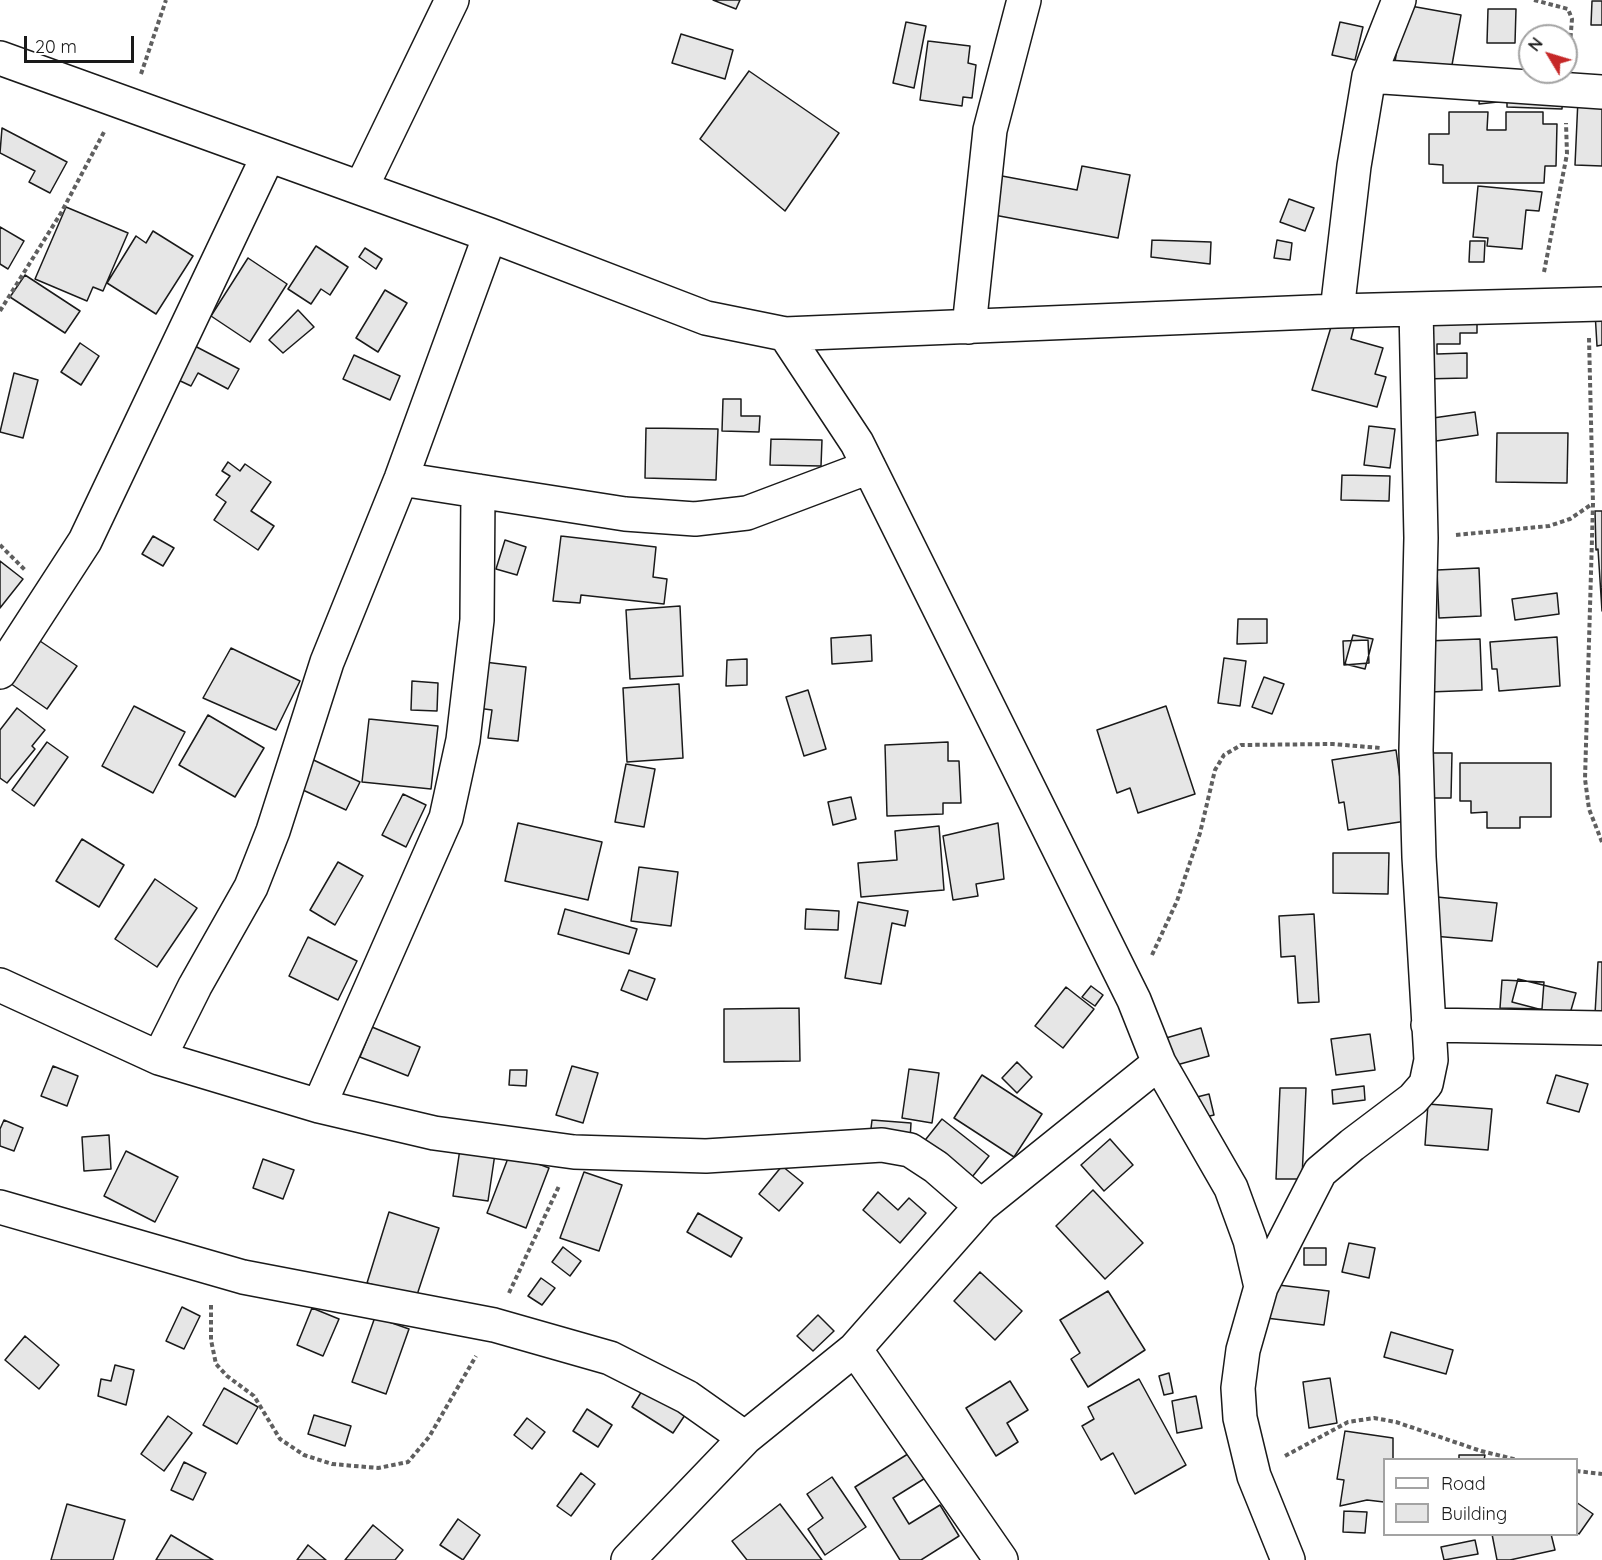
<!DOCTYPE html>
<html>
<head>
<meta charset="utf-8">
<style>
  body { margin:0 }
  #map { position:relative; width:1602px; height:1560px; overflow:hidden; background:#fff; font-family:Quicksand,sans-serif }
  canvas { display:block }
  .legend { position:absolute; left:1383px; top:1458px; width:195px; height:78px; box-sizing:border-box; background:#fff; border:2px solid #a3a3a3; margin:0; padding:8px 10px; list-style:none; font-size:18px; color:#1a1a1a }
  .legend li { display:flex; align-items:center; gap:12px; height:30px }
  .legend b { width:30px; border:2px solid #a3a3a3 }
  .north { position:absolute; left:1518px; top:24px; width:60px; height:60px; box-sizing:border-box; background:#fff; border:2px solid #a3a3a3; border-radius:50%; rotate:308deg; font-size:16px; font-weight:700; line-height:24px; text-align:center; color:#1a1a1a }
  .north::after { content:''; display:block; margin:auto; width:21px; height:27px; background:#c62828; clip-path:polygon(50% 0,100% 100%,50% 72%,0 100%) }
  .scale { position:absolute; left:24px; top:36px; width:110px; height:27px; box-sizing:border-box; border:3px solid #1a1a1a; border-top:0; padding-left:8px; font-size:18px; line-height:21px; white-space:nowrap; color:#1a1a1a; -webkit-text-stroke:4px #fff; paint-order:stroke }
</style>
</head>
<body>
<div id="map">
<canvas width="1602" height="1560"></canvas>
<ul class="legend">
<li><b style="height:8px;background:#fff"></b>Road</li>
<li><b style="height:16px;background:#e6e6e6"></b>Building</li>
</ul>
<div class="north">N</div>
<div class="scale">20 m</div>
</div>
<script>
const c = document.querySelector('canvas').getContext('2d');
c.lineJoin = 'round';
function fill(path, color) { c.fillStyle = color; c.fill(path, 'evenodd'); }
const toPath = rows => new Path2D(rows.map(r => 'M' + r).join(''));
function strokePath(path, color, width, dash) { c.strokeStyle = color; c.lineWidth = width; c.lineCap = dash ? 'butt' : 'round'; c.setLineDash(dash || []); c.stroke(path); }
const building = toPath([
  [713,0,740,0,736,9,713,0],
  [1592,1,1602,1,1602,25,1591,25,1592,1],
  [1405,5,1461,15,1450,76,1394,67,1405,5],
  [1488,9,1516,9,1515,43,1487,43,1488,9],
  [906,22,926,26,914,88,893,83,906,22],
  [1340,22,1363,27,1355,60,1332,55,1340,22],
  [681,34,733,50,725,79,672,63,681,34],
  [928,41,970,46,968,63,976,65,972,98,963,97,962,106,920,100,928,41],
  [749,71,839,133,785,211,700,139,749,71],
  [1480,89,1563,91,1562,109,1507,107,1507,101,1479,104,1480,89],
  [1578,99,1602,99,1602,166,1575,165,1578,99],
  [1449,112,1488,112,1487,130,1506,130,1506,112,1543,112,1543,124,1557,124,1556,166,1545,166,1544,183,1443,183,1443,165,1429,164,1429,134,1449,134,1449,112],
  [2,128,67,162,50,193,29,182,35,171,0,153,2,128],
  [1082,166,1130,175,1118,238,994,215,1002,176,1077,190,1082,166],
  [1478,186,1542,192,1539,211,1526,210,1522,249,1487,246,1488,238,1473,237,1478,186],
  [1289,199,1314,208,1305,231,1280,222,1289,199],
  [66,207,128,233,103,291,93,287,87,301,35,279,66,207],
  [0,227,24,241,8,269,0,264,0,227],
  [153,231,193,256,156,314,107,283,136,236,146,243,153,231],
  [1152,240,1211,242,1210,264,1151,257,1152,240],
  [1277,240,1292,243,1290,260,1274,258,1277,240],
  [1470,241,1485,241,1484,262,1469,262,1470,241],
  [316,246,348,267,330,295,321,289,311,304,288,289,316,246],
  [365,248,382,259,376,269,359,257,365,248],
  [248,258,287,284,250,342,211,316,248,258],
  [25,275,80,311,65,333,10,297,25,275],
  [385,290,407,303,378,352,356,338,385,290],
  [298,310,314,327,283,353,269,340,298,310],
  [1602,311,1602,345,1597,346,1595,312,1602,311],
  [1422,313,1477,313,1477,333,1460,333,1460,344,1437,344,1437,354,1467,353,1467,378,1422,379,1422,313],
  [1334,317,1355,323,1351,339,1383,348,1375,374,1386,377,1377,407,1312,390,1334,317],
  [80,343,99,356,81,385,61,372,80,343],
  [191,344,239,369,228,389,198,373,191,386,174,378,191,344],
  [354,355,400,376,390,400,343,379,354,355],
  [14,373,38,380,23,438,0,432,14,373],
  [723,399,741,399,741,416,760,416,759,432,722,431,723,399],
  [1475,412,1478,435,1436,441,1433,418,1475,412],
  [1369,426,1395,429,1390,468,1364,465,1369,426],
  [646,428,718,429,716,480,645,478,646,428],
  [1497,433,1568,433,1567,483,1496,482,1497,433],
  [771,439,822,440,821,466,770,465,771,439],
  [228,462,240,471,245,464,271,482,251,511,274,526,258,550,214,520,226,502,216,495,230,476,222,471,228,462],
  [1342,475,1390,476,1389,501,1341,500,1342,475],
  [1595,511,1602,511,1602,611,1598,549,1596,550,1595,511],
  [153,536,174,548,163,566,142,554,153,536],
  [561,536,656,547,653,577,667,579,664,604,581,595,580,603,553,601,561,536],
  [505,540,526,547,517,575,496,569,505,540],
  [0,561,23,579,0,608,0,561],
  [1479,568,1481,616,1439,618,1437,570,1479,568],
  [1557,593,1559,614,1515,620,1512,599,1557,593],
  [680,606,683,676,630,679,626,610,680,606],
  [1238,619,1267,619,1267,643,1237,644,1238,619],
  [871,635,872,661,832,664,831,638,871,635],
  [1353,635,1373,639,1365,669,1345,664,1353,635],
  [1557,637,1560,686,1499,691,1497,669,1492,669,1490,642,1557,637],
  [37,639,77,666,47,709,7,681,37,639],
  [1480,639,1482,690,1429,692,1426,641,1480,639],
  [1368,640,1369,663,1344,665,1343,641,1368,640],
  [231,648,300,681,276,730,203,698,231,648],
  [1224,658,1246,661,1240,706,1218,703,1224,658],
  [747,659,747,685,726,686,727,660,747,659],
  [476,661,526,667,518,741,488,738,492,710,470,707,476,661],
  [1264,677,1284,684,1272,714,1252,707,1264,677],
  [412,681,438,683,437,711,411,710,412,681],
  [679,684,683,758,627,762,623,688,679,684],
  [808,690,826,749,804,756,786,697,808,690],
  [134,706,185,732,153,793,102,766,134,706],
  [1166,706,1195,794,1138,813,1130,788,1117,793,1097,730,1166,706],
  [17,708,45,730,32,746,35,749,7,783,0,778,0,730,17,708],
  [208,715,264,748,235,797,179,765,208,715],
  [369,719,438,726,431,789,362,782,369,719],
  [47,742,68,757,34,806,12,790,47,742],
  [948,742,948,761,959,761,961,803,943,803,943,814,887,816,885,745,948,742],
  [1396,750,1406,821,1348,830,1344,802,1339,803,1332,760,1396,750],
  [1424,753,1452,753,1451,798,1424,798,1424,753],
  [303,755,360,782,346,810,290,784,303,755],
  [1460,763,1551,763,1551,817,1520,817,1520,828,1487,828,1487,812,1471,813,1471,801,1460,801,1460,763],
  [626,764,655,769,644,827,615,822,626,764],
  [403,794,426,805,406,847,382,835,403,794],
  [851,797,856,819,833,825,828,802,851,797],
  [518,823,602,842,588,900,505,881,518,823],
  [998,823,1004,879,976,884,978,896,953,900,943,836,998,823],
  [939,826,944,890,861,897,858,863,897,860,895,831,939,826],
  [82,839,124,865,99,907,56,881,82,839],
  [1333,853,1389,853,1388,894,1333,893,1333,853],
  [338,862,363,876,335,925,310,910,338,862],
  [639,867,678,872,671,926,631,921,639,867],
  [155,879,197,908,157,967,115,939,155,879],
  [1437,897,1497,903,1492,941,1433,936,1437,897],
  [858,902,908,911,905,926,892,923,881,984,845,978,858,902],
  [565,909,637,929,629,954,558,934,565,909],
  [806,909,839,911,838,930,805,929,806,909],
  [1314,914,1319,1002,1298,1003,1295,956,1281,957,1279,916,1314,914],
  [308,937,357,961,338,1000,289,976,308,937],
  [1598,962,1602,962,1602,1014,1595,1014,1598,962],
  [629,970,655,979,647,1000,621,990,629,970],
  [1518,979,1576,993,1569,1017,1512,1002,1518,979],
  [1502,980,1544,982,1542,1009,1500,1008,1502,980],
  [1091,986,1103,995,1095,1006,1082,997,1091,986],
  [1066,987,1094,1009,1063,1048,1035,1026,1066,987],
  [799,1008,800,1061,724,1062,724,1009,799,1008],
  [372,1027,420,1047,408,1076,360,1057,372,1027],
  [1201,1028,1209,1056,1173,1066,1166,1038,1201,1028],
  [1370,1034,1375,1070,1336,1075,1331,1039,1370,1034],
  [1017,1062,1032,1077,1017,1093,1002,1078,1017,1062],
  [53,1066,78,1076,67,1106,41,1096,53,1066],
  [572,1066,598,1073,583,1123,556,1115,572,1066],
  [909,1069,939,1073,932,1123,902,1118,909,1069],
  [510,1070,527,1070,526,1086,509,1085,510,1070],
  [982,1075,1042,1114,1014,1157,954,1118,982,1075],
  [1556,1075,1588,1084,1579,1112,1547,1103,1556,1075],
  [1364,1086,1365,1100,1333,1104,1332,1090,1364,1086],
  [1280,1088,1306,1088,1302,1179,1276,1179,1280,1088],
  [1209,1094,1214,1115,1197,1119,1193,1098,1209,1094],
  [1428,1104,1492,1109,1488,1150,1425,1145,1428,1104],
  [942,1119,989,1156,968,1182,922,1144,942,1119],
  [4,1120,23,1128,14,1151,0,1146,0,1129,4,1120],
  [872,1120,911,1123,910,1140,870,1137,872,1120],
  [109,1135,111,1169,84,1171,82,1137,109,1135],
  [1110,1139,1133,1165,1104,1191,1081,1165,1110,1139],
  [461,1142,496,1147,488,1201,453,1196,461,1142],
  [126,1151,178,1177,155,1222,104,1196,126,1151],
  [510,1153,549,1168,526,1228,487,1213,510,1153],
  [263,1159,294,1170,283,1199,253,1188,263,1159],
  [782,1166,803,1183,779,1211,759,1194,782,1166],
  [584,1172,622,1185,599,1251,560,1238,584,1172],
  [1093,1190,1143,1243,1105,1279,1056,1226,1093,1190],
  [878,1192,898,1210,909,1198,926,1213,900,1243,863,1210,878,1192],
  [389,1212,439,1228,416,1298,367,1283,389,1212],
  [698,1213,742,1238,731,1257,687,1232,698,1213],
  [1349,1243,1375,1248,1369,1278,1342,1272,1349,1243],
  [563,1247,581,1261,570,1276,552,1262,563,1247],
  [1304,1248,1326,1248,1326,1265,1304,1265,1304,1248],
  [980,1272,1022,1311,995,1340,954,1301,980,1272],
  [541,1278,555,1288,542,1305,528,1296,541,1278],
  [1270,1284,1329,1291,1324,1325,1266,1318,1270,1284],
  [1108,1291,1145,1350,1088,1387,1071,1359,1080,1353,1060,1320,1108,1291],
  [182,1307,200,1316,184,1349,166,1341,182,1307],
  [312,1308,339,1319,323,1356,297,1345,312,1308],
  [818,1315,834,1331,813,1351,797,1336,818,1315],
  [375,1317,409,1329,386,1394,352,1382,375,1317],
  [1391,1332,1453,1350,1446,1374,1384,1357,1391,1332],
  [25,1336,59,1365,39,1389,5,1360,25,1336],
  [115,1365,134,1370,126,1405,98,1396,101,1379,111,1381,115,1365],
  [1169,1373,1173,1393,1164,1395,1159,1376,1169,1373],
  [1330,1378,1337,1423,1309,1428,1303,1382,1330,1378],
  [1139,1379,1186,1465,1135,1494,1113,1453,1101,1460,1082,1426,1094,1419,1088,1407,1139,1379],
  [1010,1381,1028,1410,1007,1423,1018,1442,996,1456,966,1408,1010,1381],
  [645,1386,687,1412,673,1433,632,1407,645,1386],
  [224,1388,258,1407,237,1444,203,1425,224,1388],
  [1196,1396,1202,1428,1177,1433,1172,1401,1196,1396],
  [587,1409,612,1425,598,1447,573,1431,587,1409],
  [314,1415,351,1426,345,1446,308,1434,314,1415],
  [168,1416,192,1433,164,1471,141,1454,168,1416],
  [527,1418,545,1432,532,1449,514,1435,527,1418],
  [1345,1431,1393,1438,1393,1460,1384,1460,1384,1502,1367,1500,1340,1506,1344,1480,1337,1479,1345,1431],
  [911,1452,927,1477,893,1498,909,1524,940,1505,959,1536,921,1560,900,1560,855,1487,911,1452],
  [1459,1455,1485,1455,1484,1460,1459,1460,1459,1455],
  [184,1462,206,1473,193,1500,171,1490,184,1462],
  [581,1473,595,1484,571,1516,557,1506,581,1473],
  [832,1477,866,1527,825,1555,808,1529,823,1518,807,1494,832,1477],
  [1576,1502,1593,1514,1579,1534,1576,1532,1576,1502],
  [67,1504,125,1520,113,1560,51,1560,67,1504],
  [780,1504,822,1560,747,1560,732,1541,780,1504],
  [1344,1511,1367,1512,1365,1533,1343,1532,1344,1511],
  [458,1519,480,1535,463,1560,440,1545,458,1519],
  [373,1525,403,1550,395,1560,345,1560,373,1525],
  [1492,1534,1551,1534,1555,1550,1510,1560,1497,1560,1492,1534],
  [171,1535,213,1560,156,1560,171,1535],
  [1475,1540,1478,1554,1444,1560,1441,1547,1475,1540],
  [308,1545,326,1560,297,1560,308,1545]
]);
fill(building, '#e6e6e6');
strokePath(building, '#1a1a1a', 1.5);
const street = toPath([
  [0,58,490,235,706,318,785,334,1337,311,1602,304],
  [1369,76,1602,92],
  [361,188,452,0],
  [1337,311,1354,166,1369,76,1399,0],
  [969,327,990,130,1024,0],
  [785,334,857,443,1134,1000,1159,1063,1231,1188,1250,1240,1261,1287,1243,1350,1238,1388,1240,1418,1254,1476,1288,1560],
  [401,479,625,514,695,519,747,513,869,467],
  [0,672,85,541,268,156],
  [0,985,159,1058,319,1106,434,1133,574,1152,706,1156,882,1145,910,1150,936,1167,981,1206],
  [1428,1025,1602,1028],
  [159,1058,195,986,251,887,273,831,327,662,401,479,490,235],
  [319,1106,446,818,463,740,477,620,478,491],
  [0,1207,243,1277,494,1325,610,1358,687,1397,745,1438],
  [1261,1287,1320,1172,1352,1145,1413,1099,1426,1084,1431,1060,1419,857,1416,750,1421,538,1416,309],
  [855,1349,1001,1560],
  [628,1560,745,1438,855,1349,981,1206,1159,1063]
]);
strokePath(street, '#1a1a1a', 36);
strokePath(toPath([
  [1534,0,1568,9,1572,19,1569,56],
  [141,74,166,0],
  [1544,272,1567,154,1566,123],
  [0,311,61,213,104,132],
  [1589,338,1593,504,1585,779,1589,809,1602,842],
  [1456,535,1549,526,1570,519,1592,504],
  [0,545,25,570],
  [1152,955,1177,901,1200,833,1215,770,1224,755,1241,745,1333,744,1381,748],
  [509,1293,559,1186],
  [211,1305,211,1340,216,1364,227,1376,254,1396,280,1439,304,1455,332,1464,378,1468,408,1462,429,1437,476,1356],
  [1285,1456,1348,1422,1374,1418,1396,1422,1481,1451,1518,1460],
  [1576,1471,1602,1474]
]), '#5f5f5f', 4, [4.5, 3]);
strokePath(street, '#fff', 33);
</script>
</body>
</html>
